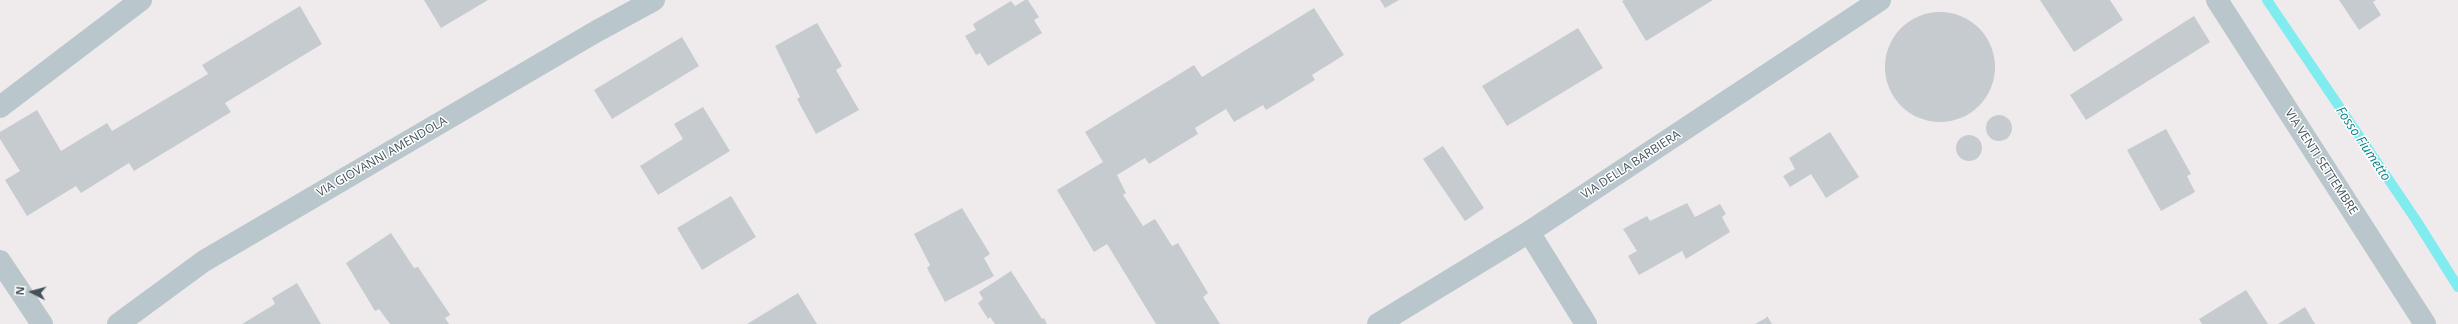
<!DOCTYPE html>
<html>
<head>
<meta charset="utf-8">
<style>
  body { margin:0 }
  #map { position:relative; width:2458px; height:324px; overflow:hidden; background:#efebec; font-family:"Open Sans",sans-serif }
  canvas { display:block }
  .north { position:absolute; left:12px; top:272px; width:40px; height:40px; -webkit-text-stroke:3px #fff; paint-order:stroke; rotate:276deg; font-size:11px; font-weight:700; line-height:16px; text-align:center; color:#43535a }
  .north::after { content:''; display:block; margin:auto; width:14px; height:18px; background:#43535a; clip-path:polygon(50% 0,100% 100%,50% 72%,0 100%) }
</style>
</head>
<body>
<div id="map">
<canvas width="2458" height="324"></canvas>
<div class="north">N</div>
</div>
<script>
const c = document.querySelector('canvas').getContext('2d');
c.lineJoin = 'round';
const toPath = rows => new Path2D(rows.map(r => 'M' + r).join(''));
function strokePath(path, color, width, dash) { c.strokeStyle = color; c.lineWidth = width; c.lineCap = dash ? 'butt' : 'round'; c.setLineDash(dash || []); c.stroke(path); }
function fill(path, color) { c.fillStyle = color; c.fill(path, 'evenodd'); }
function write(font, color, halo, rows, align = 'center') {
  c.font = font + ' "Open Sans",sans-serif'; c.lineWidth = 3; c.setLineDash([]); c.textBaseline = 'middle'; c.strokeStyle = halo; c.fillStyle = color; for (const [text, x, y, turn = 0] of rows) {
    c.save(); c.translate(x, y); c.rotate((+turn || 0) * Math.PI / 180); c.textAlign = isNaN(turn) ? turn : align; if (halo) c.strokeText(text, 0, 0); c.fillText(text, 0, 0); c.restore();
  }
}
strokePath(toPath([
  [2267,0,2416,220,2458,287]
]), '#80ecf0', 10);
fill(toPath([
  [424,0,488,0,441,28],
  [1025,0,1028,0,1039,17,1034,20,1042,33,988,66,980,53,976,55,965,36,976,30,973,24,1011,1,1015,6],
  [1380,0,1399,0,1385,8],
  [1624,0,1713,0,1646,41,1622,1],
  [2040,0,2110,0,2123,20,2074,52],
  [2339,0,2376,0,2373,2,2381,15,2359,30],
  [300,6,322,44,225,103,231,112,134,171,129,163,81,193,76,186,27,216,5,180,20,171,0,139,0,132,37,110,61,151,107,123,112,131,208,74,202,65],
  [1314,8,1344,55,1312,75,1315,80,1266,110,1263,105,1234,122,1226,109,1195,128,1198,134,1149,164,1145,158,1117,175,1126,193,1123,195,1143,226,1155,219,1172,246,1178,243,1208,293,1203,297,1220,324,1156,324,1107,244,1094,252,1057,190,1103,162,1085,132,1194,65,1202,77],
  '1885 67a55 55 0 1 1 110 0a55 55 0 1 1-110 0Z',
  [2194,16,2210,42,2086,120,2070,95],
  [817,23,842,66,836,70,859,110,816,134,797,99,800,97,775,46],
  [1578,28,1603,68,1507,126,1482,86],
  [682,37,699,66,612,119,594,90],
  [703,107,730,151,658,195,640,166,683,139,674,124],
  '1986 128a13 13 0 1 1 26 0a13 13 0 1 1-26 0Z',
  [2166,129,2191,174,2187,176,2195,192,2161,211,2127,150],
  [1830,132,1859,177,1826,198,1811,174,1790,187,1783,176,1795,169,1789,158],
  '1956 148a13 13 0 1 1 26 0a13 13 0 1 1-26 0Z',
  [1443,146,1484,208,1465,221,1423,159],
  [731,196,756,237,702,270,677,228],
  [1687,203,1695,217,1720,204,1726,214,1722,217,1730,232,1686,259,1682,251,1639,275,1628,256,1637,251,1623,229,1647,216,1650,221],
  [962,208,990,254,984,258,994,276,945,302,927,268,930,265,914,234],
  [391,233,414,268,418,267,449,313,450,315,445,318,449,324,390,324,379,309,375,311,346,263],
  [1011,271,1042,319,1044,318,1047,324,995,324,990,317,988,319,978,303,983,299,979,292],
  [297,283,321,324,242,324,275,304,272,298],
  [2246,290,2268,324,2202,324,2199,319],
  [798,293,817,324,747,324],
  [2305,307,2315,324,2278,324],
  [1767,316,1772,324,1755,324,1766,318]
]), '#c5cbcf');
strokePath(toPath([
  [2217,0,2425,324],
  [0,107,141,0],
  [1529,232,1586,324],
  [0,261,42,324],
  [118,324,204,261,597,31,654,0],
  [1378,324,1529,232,1880,0]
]), '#b9c7cc', 22);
write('12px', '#43535a', '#fff', [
  ["VIA GIOVANNI AMENDOLA",382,157,-30],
  ["VIA VENTI SETTEMBRE",2321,162,57],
  ["VIA DELLA BARBIERA",1631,165,-33]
]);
write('italic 13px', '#078085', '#fff', [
  ["Fosso Fiumetto",2363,144,56]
]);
</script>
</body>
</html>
